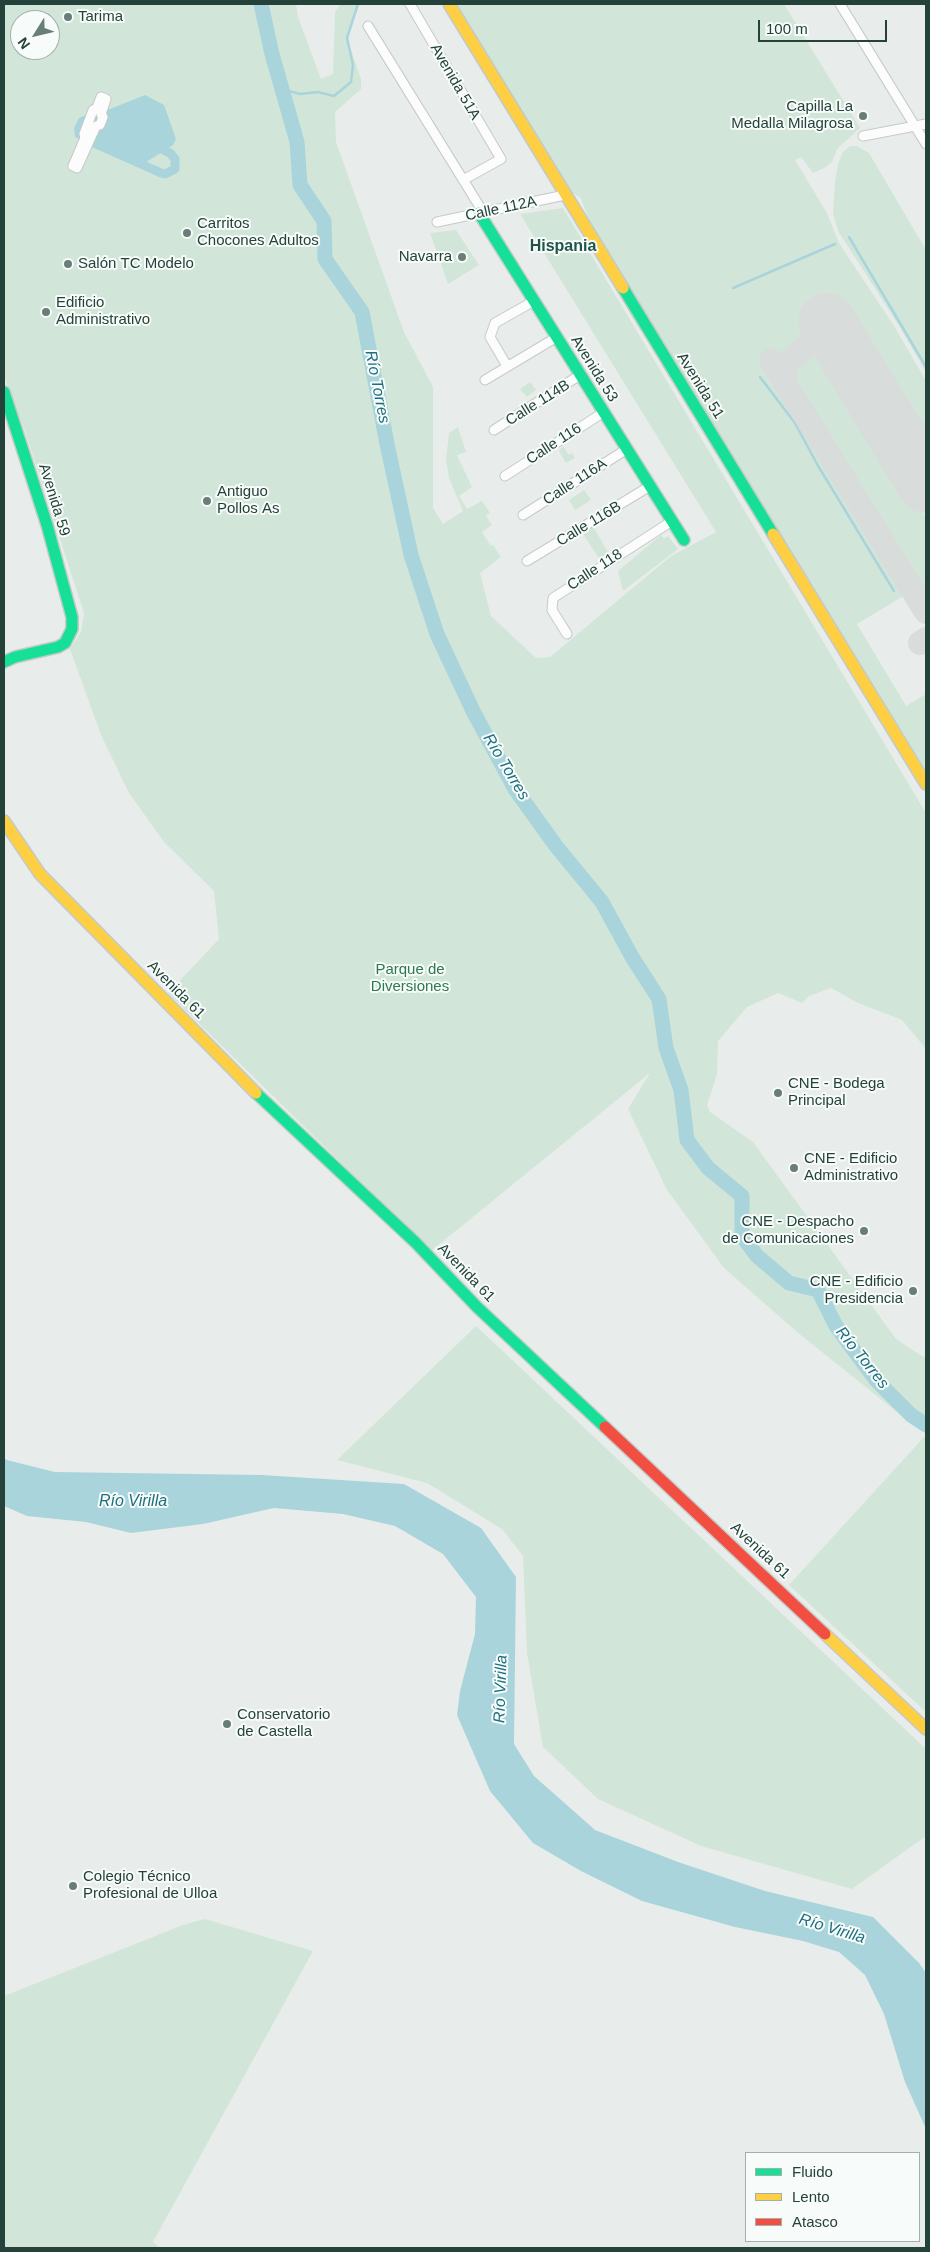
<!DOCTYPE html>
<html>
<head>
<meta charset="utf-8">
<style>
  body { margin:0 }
  #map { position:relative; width:930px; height:2252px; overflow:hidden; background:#e8edeb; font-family:Arial,sans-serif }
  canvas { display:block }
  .frame { position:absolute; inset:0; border:5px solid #24423a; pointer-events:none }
  .legend { position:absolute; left:745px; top:2152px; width:175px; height:90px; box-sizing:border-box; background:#f7fbf9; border:1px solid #a3b1ad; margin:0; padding:6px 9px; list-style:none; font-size:15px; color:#24423a }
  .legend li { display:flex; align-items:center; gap:10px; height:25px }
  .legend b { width:25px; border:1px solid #a3b1ad }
  .north { position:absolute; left:10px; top:10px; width:50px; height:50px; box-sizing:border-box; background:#f7fbf9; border:1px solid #a3b1ad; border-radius:50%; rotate:234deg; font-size:14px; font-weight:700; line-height:20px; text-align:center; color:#24423a }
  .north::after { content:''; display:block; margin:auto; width:18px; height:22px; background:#697e78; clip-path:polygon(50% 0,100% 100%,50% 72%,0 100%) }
  .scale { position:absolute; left:758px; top:20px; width:129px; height:22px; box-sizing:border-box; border:2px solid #24423a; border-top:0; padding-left:6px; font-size:15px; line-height:18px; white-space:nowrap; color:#24423a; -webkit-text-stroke:4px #f7fbf9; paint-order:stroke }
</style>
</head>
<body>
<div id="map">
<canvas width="930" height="2252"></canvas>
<div class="frame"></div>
<ul class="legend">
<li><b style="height:6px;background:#16e098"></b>Fluido</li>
<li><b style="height:6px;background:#ffcf43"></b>Lento</li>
<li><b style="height:6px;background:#f24e42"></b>Atasco</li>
</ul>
<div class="north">N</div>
<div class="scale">100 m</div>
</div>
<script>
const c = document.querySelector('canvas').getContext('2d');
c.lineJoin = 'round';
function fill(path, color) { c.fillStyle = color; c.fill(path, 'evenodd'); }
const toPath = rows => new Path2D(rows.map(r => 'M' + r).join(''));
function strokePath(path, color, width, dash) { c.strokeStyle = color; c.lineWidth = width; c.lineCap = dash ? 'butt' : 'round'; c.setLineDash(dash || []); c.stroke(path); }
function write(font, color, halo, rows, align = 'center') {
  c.font = font + ' Arial,sans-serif'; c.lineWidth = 4; c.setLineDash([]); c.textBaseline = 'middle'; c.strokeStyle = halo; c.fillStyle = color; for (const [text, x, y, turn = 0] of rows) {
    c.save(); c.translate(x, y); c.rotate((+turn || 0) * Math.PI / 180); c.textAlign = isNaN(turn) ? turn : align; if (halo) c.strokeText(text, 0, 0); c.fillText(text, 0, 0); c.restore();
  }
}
fill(toPath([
  [4,4,296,4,298,17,321,79,333,74,335,12,341,4,358,4,347,38,361,79,361,89,335,112,336,142,404,332,433,387,433,508,443,524,463,511,449,478,446,460,449,433,458,427,466,452,457,455,472,487,459,496,467,509,482,501,490,513,486,516,492,525,482,532,491,546,485,549,493,545,501,557,480,573,491,616,536,658,550,657,671,556,716,532,520,214,563,208,926,813,926,1049,902,1020,858,1003,831,988,809,996,802,1003,778,993,747,1007,718,1041,717,1074,707,1105,710,1112,753,1142,896,1339,920,1355,926,1357,926,1432,898,1413,797,1332,724,1268,667,1190,628,1109,650,1073,431,1251,168,993,219,939,214,891,164,842,129,793,101,735,70,649,81,632,84,613,26,434,4,376],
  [20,20,50,20,50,50,20,50],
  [454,4,784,4,860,128,837,149,832,162,826,167,813,173,801,157,795,160,827,213,839,243,896,329,926,381,926,447,842,309,816,324,781,362,777,353,764,360,907,594,857,624,906,706,926,694,926,771,591,226,581,198,571,192],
  [850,146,857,146,869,153,926,250,926,372,899,326,838,231,833,213,835,181,838,164,843,152],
  [456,230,479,265,448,284,430,233],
  [821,345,926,518,926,598,795,383,796,365,812,349],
  [530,382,536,390,527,397,520,389],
  [563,446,569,455,572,453,575,458,566,463,559,451],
  [584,490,591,500,575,510,569,500],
  [591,527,594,528,608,552,602,563,583,534],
  [661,535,664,539,668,536,678,549,623,591,618,571],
  [476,1326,926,1749,926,1836,852,1889,701,1846,598,1799,543,1747,527,1653,523,1556,502,1529,427,1483,337,1460],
  [924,1437,926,1439,926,1712,789,1585],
  [205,1919,313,1951,153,2242,160,2248,4,2248,4,1996,183,1925]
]), '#d1e6d8');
fill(toPath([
  [145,95,164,105,176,139,173,145,143,164,135,164,75,137,74,128,79,118,104,107,110,109],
  [4,1458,7,1460,55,1472,262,1475,404,1484,481,1528,516,1577,514,1744,534,1776,595,1830,678,1862,765,1891,873,1917,919,1963,926,1973,926,2129,905,2082,884,2014,865,1975,839,1952,803,1941,735,1927,642,1901,581,1871,533,1843,490,1791,457,1715,460,1691,475,1634,476,1597,443,1554,395,1526,343,1514,274,1508,203,1524,131,1533,86,1522,27,1516,4,1506]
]), '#a9d4db');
strokePath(toPath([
  [282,89,300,94,318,92,334,96,351,82,353,65,347,38,358,4],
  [849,237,926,367],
  [733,288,835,244],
  [760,377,795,423,817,464,894,591]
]), '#a9d4db', 2.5);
strokePath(toPath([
  [92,120,97,120,170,153,175,159,175,169,165,174,161,173,87,140,83,137,82,128,85,123,92,120]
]), '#a9d4db', 9);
strokePath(toPath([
  [261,4,272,54,297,142,300,185,324,221,325,259,362,312,387,444,411,555,437,634,473,711,515,789,556,846,602,902,632,957,659,999,666,1048,681,1090,687,1140,708,1168,742,1196,742,1236,757,1256,789,1283,818,1290,836,1326,876,1380,911,1415,926,1425]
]), '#a9d4db', 15);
strokePath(toPath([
  [771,360,926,612],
  [785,381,785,370,787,364,816,338,824,337,831,339,842,347],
  [920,643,926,639]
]), '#d8dddc', 24);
strokePath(toPath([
  [827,322,926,484]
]), '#d8dddc', 58);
const street = toPath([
  [410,4,501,159,463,180],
  [840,4,926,144],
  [368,26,483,212],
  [101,97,106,99,101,114,103,117,100,125,96,126,77,168,73,166,85,138,84,134,93,110,97,108,101,97],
  [863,136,926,124],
  [437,222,565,195],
  [507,366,490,337,495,323,534,301],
  [485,380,557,337],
  [494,430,580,375],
  [505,476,604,412],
  [523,515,627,449],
  [527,561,650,486],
  [567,634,552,610,553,598,672,521]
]);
const fast = toPath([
  [479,213,684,540],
  [623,288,773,534],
  [4,392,47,525,72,617,72,629,65,643,58,647,15,657,4,662],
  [256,1093,416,1243,477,1307,605,1427]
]);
const slow = toPath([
  [449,4,623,288],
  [773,534,926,784],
  [4,821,40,874,256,1093],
  [825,1634,926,1729]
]);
const jam = toPath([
  [605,1427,825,1634]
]);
strokePath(street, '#c5cac8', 11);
strokePath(fast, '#c3cbc8', 14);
strokePath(slow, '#c3cbc8', 14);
strokePath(jam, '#c3cbc8', 14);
strokePath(street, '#fcfcfc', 9);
strokePath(fast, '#16e098', 11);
strokePath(slow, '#ffcf43', 11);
strokePath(jam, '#f24e42', 11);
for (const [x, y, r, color] of [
  [68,17,5,"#697e78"],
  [863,116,5,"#697e78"],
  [187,233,5,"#697e78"],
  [462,257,5,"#697e78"],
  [68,264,5,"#697e78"],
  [46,312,5,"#697e78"],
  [207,501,5,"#697e78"],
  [778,1093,5,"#697e78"],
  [794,1168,5,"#697e78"],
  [864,1231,5,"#697e78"],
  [913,1291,5,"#697e78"],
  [227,1724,5,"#697e78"],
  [73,1886,5,"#697e78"]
]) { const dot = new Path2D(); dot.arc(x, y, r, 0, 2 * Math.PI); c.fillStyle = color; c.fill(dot); strokePath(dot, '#f7fbf9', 2); }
write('15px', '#24423a', '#f7fbf9', [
  ["Tarima",78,17],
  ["Capilla La",853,107,"right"],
  ["Medalla Milagrosa",853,124,"right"],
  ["Carritos",197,224],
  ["Chocones Adultos",197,241],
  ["Navarra",452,257,"right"],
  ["Salón TC Modelo",78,264],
  ["Edificio",56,303],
  ["Administrativo",56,320],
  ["Antiguo",217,492],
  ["Pollos As",217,509],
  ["CNE - Bodega",788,1084],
  ["Principal",788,1101],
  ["CNE - Edificio",804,1159],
  ["Administrativo",804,1176],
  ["CNE - Despacho",854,1222,"right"],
  ["de Comunicaciones",854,1239,"right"],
  ["CNE - Edificio",903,1282,"right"],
  ["Presidencia",903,1299,"right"],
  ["Conservatorio",237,1715],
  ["de Castella",237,1732],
  ["Colegio Técnico",83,1877],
  ["Profesional de Ulloa",83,1894]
], 'left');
write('15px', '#24423a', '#f7fbf9', [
  ["Avenida 51A",455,82,60],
  ["Calle 112A",501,209,-12],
  ["Avenida 53",594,369,58],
  ["Avenida 51",700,386,58],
  ["Calle 114B",538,403,-32],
  ["Calle 116",554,444,-33],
  ["Calle 116A",575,482,-33],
  ["Avenida 59",54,500,73],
  ["Calle 116B",589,524,-31],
  ["Calle 118",595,570,-33],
  ["Avenida 61",176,990,45],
  ["Avenida 61",466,1273,46],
  ["Avenida 61",760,1551,43]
]);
write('15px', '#2d7a4b', '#f7fbf9', [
  ["Parque de",410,970],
  ["Diversiones",410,987]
]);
write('bold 16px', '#1f5548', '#f7fbf9', [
  ["Hispania",563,247]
]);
write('italic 16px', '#1c6f80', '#f7fbf9', [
  ["Río Torres",377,387,79],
  ["Río Torres",506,767,59],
  ["Río Torres",862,1358,51],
  ["Río Virilla",133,1502],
  ["Río Virilla",501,1689,-88],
  ["Río Virilla",832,1929,17]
]);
</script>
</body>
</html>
